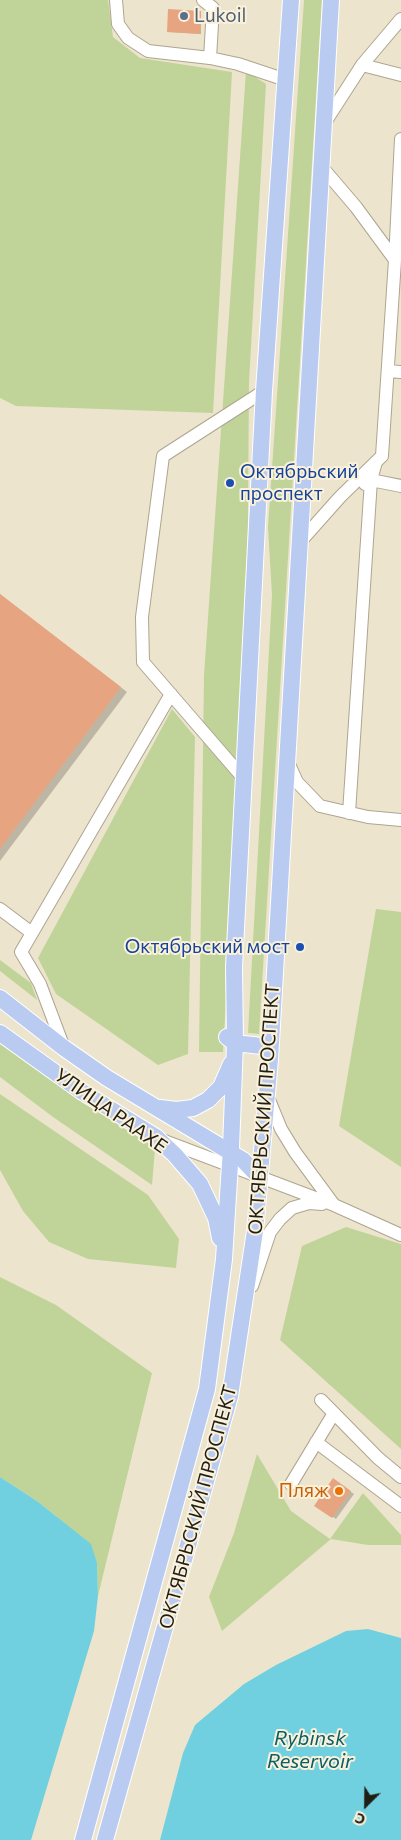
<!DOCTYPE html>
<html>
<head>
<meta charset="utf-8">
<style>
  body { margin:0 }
  #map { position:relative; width:401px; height:1840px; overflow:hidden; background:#ede4cd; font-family:Commissioner,sans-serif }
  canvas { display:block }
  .north { position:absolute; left:341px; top:1780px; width:50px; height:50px; -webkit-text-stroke:4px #faf1da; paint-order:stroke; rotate:203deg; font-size:14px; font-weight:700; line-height:20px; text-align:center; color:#201d15 }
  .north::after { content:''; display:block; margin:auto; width:18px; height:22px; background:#201d15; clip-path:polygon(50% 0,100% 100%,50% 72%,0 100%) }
</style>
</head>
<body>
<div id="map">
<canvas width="401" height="1840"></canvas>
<div class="north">С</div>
</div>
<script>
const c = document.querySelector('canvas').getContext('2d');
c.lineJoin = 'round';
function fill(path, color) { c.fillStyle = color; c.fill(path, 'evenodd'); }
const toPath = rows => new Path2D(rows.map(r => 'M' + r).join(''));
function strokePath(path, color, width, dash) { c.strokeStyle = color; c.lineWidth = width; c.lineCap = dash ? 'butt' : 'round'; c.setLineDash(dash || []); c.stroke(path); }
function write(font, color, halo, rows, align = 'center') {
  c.font = font + ' Commissioner,sans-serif'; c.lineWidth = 4; c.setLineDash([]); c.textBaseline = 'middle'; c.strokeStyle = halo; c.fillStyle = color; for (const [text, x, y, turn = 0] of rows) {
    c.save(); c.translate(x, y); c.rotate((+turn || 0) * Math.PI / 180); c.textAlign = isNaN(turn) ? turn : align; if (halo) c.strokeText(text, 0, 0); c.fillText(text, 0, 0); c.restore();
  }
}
fill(toPath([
  [0,0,108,0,113,37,140,58,232,72,213,413,16,406,0,398],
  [304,0,322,0,259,1034,248,1033,272,595,268,527],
  [246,71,266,84,249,382,247,642,223,1052,199,1052,204,675],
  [172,709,195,737,188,1054,158,1065,56,994,38,958],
  [376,909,401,912,401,1167,339,1126],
  [0,960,31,983,37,1000,0,971],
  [0,1033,156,1137,152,1185,53,1117,0,1077],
  [0,1094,148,1195,179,1239,176,1268,88,1259,49,1242,23,1211,0,1170],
  [346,1227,401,1244,401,1449,280,1340,302,1246],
  [0,1277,56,1305,152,1373,98,1596,97,1563,56,1516,37,1501,0,1477],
  [257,1454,291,1511,330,1539,363,1493,401,1535,401,1545,368,1545,331,1539,222,1631,209,1597,234,1533]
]), '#c0d499');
fill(toPath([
  [0,1477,37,1501,91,1544,97,1563,98,1596,94,1631,31,1840,0,1840],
  [368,1629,401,1638,401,1840,160,1840,183,1753,195,1725,244,1684,276,1665,346,1631]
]), '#71d0df');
fill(toPath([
  [201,12,201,34,169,32],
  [0,594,127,692,0,861],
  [337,1482,354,1494,336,1519,316,1505]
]), '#0003');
fill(toPath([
  [168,9,201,11,200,34,167,32],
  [0,594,121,687,0,849],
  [333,1478,351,1491,332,1518,314,1506]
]), '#e6a580');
const minor = toPath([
  [116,0,118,24,128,38,148,51,210,58],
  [203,0,213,8,210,58,238,64,286,80],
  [362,65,401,75],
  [324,124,362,65,401,19],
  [395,260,401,139],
  [388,371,401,372],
  [365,484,371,480,401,486],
  [300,542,340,497,382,456,395,260,356,207,321,166],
  [288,762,297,782,320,806,368,817,401,820],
  [245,780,143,662,142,617,163,456,264,391],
  [349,813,371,480,376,462],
  [0,909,32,933],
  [64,1048,40,984,21,952,171,694],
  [267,1095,281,1129,295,1152,334,1205],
  [162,1140,334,1205,401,1235],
  [252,1286,270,1232,280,1219,292,1208,309,1203,322,1204],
  [321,1400,378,1458,401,1477],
  [316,1442,401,1506],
  [291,1484,334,1413]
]);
const major = toPath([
  [0,998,64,1048,107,1078,243,1160,260,1178],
  [0,1033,81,1091,156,1137,175,1155,200,1184,216,1218,220,1238],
  [227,1037,235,1043,270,1047],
  [160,1108,176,1110,193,1108,208,1100,221,1087,231,1064],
  [83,1840,207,1389,224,1259,231,1148,235,1043,234,967,264,391,291,0],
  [105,1840,230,1396,255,1231,270,1059,331,0]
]);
strokePath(minor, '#aea590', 14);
strokePath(major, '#fff', 18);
strokePath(minor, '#fff', 12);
strokePath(major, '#bacbf2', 16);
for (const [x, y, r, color] of [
  [184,16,5,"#5c6f8a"],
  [230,483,5,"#1a4fb4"],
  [300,947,5,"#1a4fb4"],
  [339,1491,5,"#e8710a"]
]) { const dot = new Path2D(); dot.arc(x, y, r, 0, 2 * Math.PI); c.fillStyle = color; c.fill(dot); strokePath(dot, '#faf1da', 2); }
write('19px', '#4e5e75', '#faf1da', [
  ["Lukoil",194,16]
], 'left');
write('19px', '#164399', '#faf1da', [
  ["Октябрьский",240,472],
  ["проспект",240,494],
  ["Октябрьский мост",290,947,"right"]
], 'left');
write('19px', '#201d15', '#faf1da', [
  ["ОКТЯБРЬСКИЙ ПРОСПЕКТ",264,1109,-86],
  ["УЛИЦА РААХЕ",111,1111,35],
  ["ОКТЯБРЬСКИЙ ПРОСПЕКТ",198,1507,-75]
]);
write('19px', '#c56008', '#faf1da', [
  ["Пляж",329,1491]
], 'right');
write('italic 20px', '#085d67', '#faf1da', [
  ["Rybinsk",310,1738],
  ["Reservoir",310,1761]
]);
</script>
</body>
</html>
